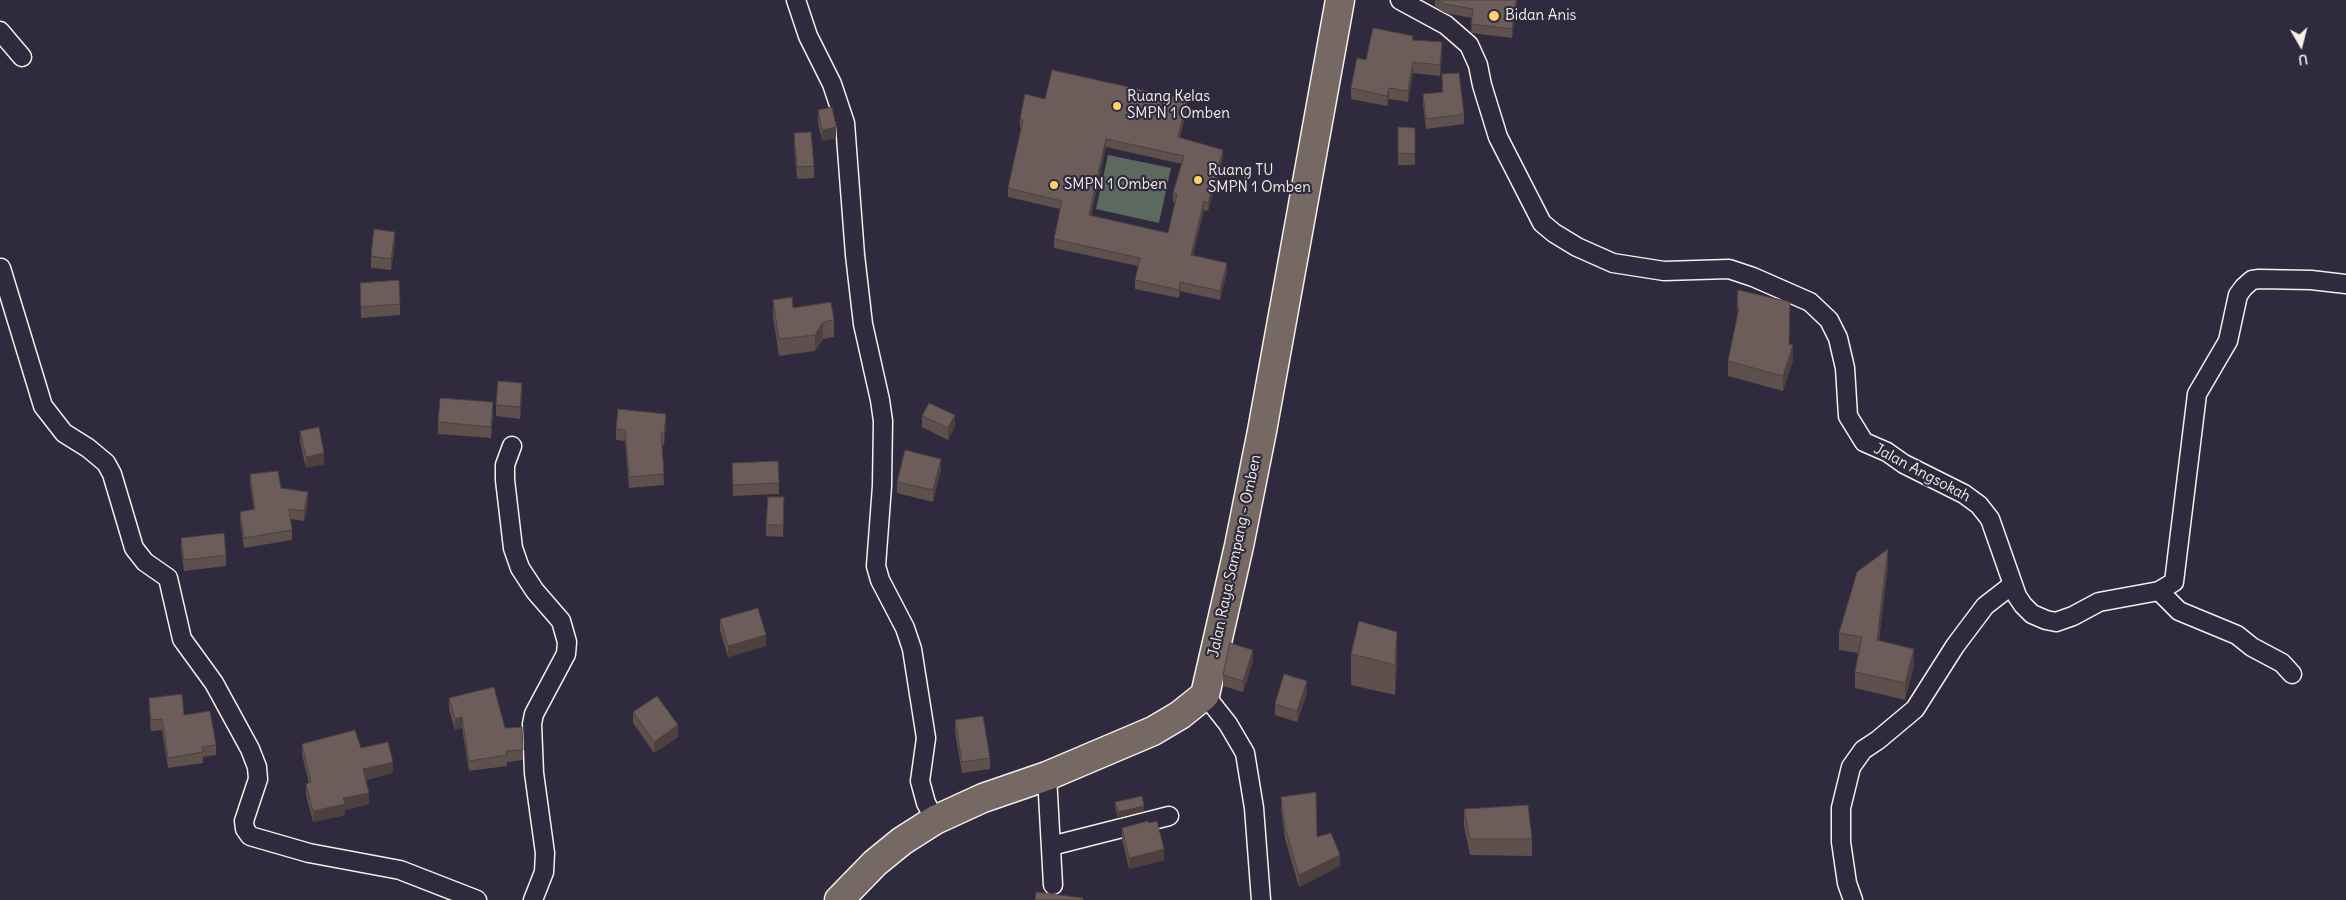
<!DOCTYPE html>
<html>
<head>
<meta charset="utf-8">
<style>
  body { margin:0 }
  #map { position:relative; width:2346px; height:900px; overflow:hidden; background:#2f2a3d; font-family:Delius,sans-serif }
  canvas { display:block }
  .north { position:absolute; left:2276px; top:20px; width:50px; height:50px; -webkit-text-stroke:4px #2f2a3d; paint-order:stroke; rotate:172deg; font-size:14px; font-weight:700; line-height:20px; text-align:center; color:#f4f1e8 }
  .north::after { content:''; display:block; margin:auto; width:18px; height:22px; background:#f4f1e8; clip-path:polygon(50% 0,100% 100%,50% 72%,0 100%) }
</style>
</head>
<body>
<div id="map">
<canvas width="2346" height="900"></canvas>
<div class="north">U</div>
</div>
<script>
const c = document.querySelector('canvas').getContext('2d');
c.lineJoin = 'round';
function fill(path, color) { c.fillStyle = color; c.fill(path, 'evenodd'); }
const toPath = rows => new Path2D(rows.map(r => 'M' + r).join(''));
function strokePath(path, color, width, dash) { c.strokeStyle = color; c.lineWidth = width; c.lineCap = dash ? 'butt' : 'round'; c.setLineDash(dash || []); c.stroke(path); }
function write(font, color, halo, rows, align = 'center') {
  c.font = font + ' Delius,sans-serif'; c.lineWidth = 4.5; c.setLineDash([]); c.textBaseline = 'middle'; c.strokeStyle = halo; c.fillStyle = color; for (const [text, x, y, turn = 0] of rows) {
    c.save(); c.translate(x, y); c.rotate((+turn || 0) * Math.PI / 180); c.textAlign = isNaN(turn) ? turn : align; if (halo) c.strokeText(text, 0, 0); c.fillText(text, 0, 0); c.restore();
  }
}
fill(toPath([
  [1108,155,1171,168,1159,223,1096,209]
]), '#5b695f');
const street = toPath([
  [796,0,808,36,832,84,845,123,855,255,863,324,880,400,883,421,882,486,876,566,880,580,905,628,912,649,926,738,920,781,926,803,935,820],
  [1400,0,1446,25,1469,45,1478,65,1482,85,1498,137,1542,223,1554,233,1577,247,1613,263,1664,271,1729,269,1753,277,1810,302,1829,320,1838,338,1845,368,1848,416,1864,442,1887,452,1904,464,1964,494,1979,505,1990,519,2017,596,2023,605,2032,614,2046,620,2056,622,2073,616,2099,602,2159,591,2174,582,2197,394,2228,341,2238,295,2244,287,2252,280,2259,279,2311,280,2346,284],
  [0,31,22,57],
  [1,268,43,406,64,433,88,448,106,463,112,474,134,548,145,562,168,578,182,639,214,683,250,749,257,767,258,779,244,821,245,829,250,836,309,853,400,870,477,900],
  [512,446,505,465,505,480,513,548,520,568,535,591,561,621,567,642,566,654,534,714,532,724,534,773,545,853,544,872,533,900],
  [2159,591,2179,611,2237,635,2252,647,2282,663,2292,674],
  [1205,695,1228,724,1245,753,1254,808,1261,900],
  [1047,776,1053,885],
  [1051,846,1169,816],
  [1853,900,1847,883,1841,842,1841,808,1851,767,1863,750,1878,740,1915,709,1955,646,1985,606,2012,585]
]);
const primary = toPath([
  [839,900,875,863,902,841,935,820,983,798,1047,776,1153,731,1180,715,1205,695,1239,546,1262,431,1340,0]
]);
strokePath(street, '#f4f1e8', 21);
strokePath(primary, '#f4f1e8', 31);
strokePath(street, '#2f2a3d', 18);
strokePath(primary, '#766964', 28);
fill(toPath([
  [1435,0,1517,0,1512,38,1471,33,1472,18,1445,13,1435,7],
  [1413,40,1442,53,1440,76,1413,73,1408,102,1389,99,1387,106,1351,99,1351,88,1366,60],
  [1442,74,1464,114,1464,124,1426,129,1423,104,1423,94,1442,92],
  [1045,99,1187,109,1180,138,1223,158,1208,211,1204,210,1193,255,1227,272,1220,300,1180,291,1179,298,1135,289,1135,280,1138,266,1054,248,1054,239,1060,209,1008,197,1008,188,1021,128,1020,128,1020,119],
  [1106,147,1182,164,1173,193,1173,202,1175,202,1168,233,1091,216],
  [818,110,836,138,822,141,818,122],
  [1398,127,1415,128,1415,165,1398,165],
  [794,133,814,166,814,178,797,179,794,144],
  [395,243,391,270,371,268,371,256],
  [360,283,400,304,400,315,361,318],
  [1738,290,1789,344,1793,360,1783,391,1728,376,1728,361,1737,318],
  [773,300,834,320,834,337,823,339,815,351,779,356,773,317],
  [522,395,520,419,496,416,496,405],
  [493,413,491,438,438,434,438,422],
  [922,416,955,426,948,440,922,427],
  [666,426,664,445,662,445,664,485,629,488,625,441,616,440,616,429],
  [300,431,324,464,306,468,300,442],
  [732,463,779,483,779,494,733,496],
  [941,470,933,502,897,493,897,482],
  [250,474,308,502,304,521,291,519,292,530,292,540,244,548,240,521,240,512,254,510,250,483],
  [784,509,783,537,766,536,766,525],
  [181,538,226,555,226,566,184,571,181,549],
  [1888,565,1879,640,1914,665,1905,700,1855,688,1855,672,1858,653,1839,650,1839,633],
  [720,619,766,646,728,657,720,630],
  [1351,654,1397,663,1395,695,1351,685],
  [1253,661,1243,692,1223,686,1223,675],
  [1307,693,1297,722,1275,715,1275,704],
  [149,698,184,715,216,745,216,755,203,757,203,763,168,768,162,730,151,731,149,708],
  [449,698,505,728,523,750,523,760,507,762,507,766,469,771,462,728,455,730,449,709],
  [633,712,678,737,654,753,633,723],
  [955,720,990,758,990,769,962,773,955,732],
  [302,744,361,748,393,773,366,780,369,804,345,810,345,815,313,822,306,795,306,784,309,783,302,755],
  [1281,797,1317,837,1340,866,1299,887,1285,839,1281,809],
  [1115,802,1144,811,1118,818,1115,807],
  [1464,809,1532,839,1532,856,1470,855,1464,826],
  [1122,828,1164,860,1129,869,1122,839]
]), '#5d504d');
fill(toPath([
  [1516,0,1517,0,1512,38,1512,29],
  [1442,42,1442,53,1440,76,1440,65],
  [1413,62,1413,73,1408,102,1408,91],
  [1389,88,1389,99,1387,106,1387,96],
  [1187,100,1187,109,1178,146,1178,137],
  [836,127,836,138,822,141,822,130],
  [1106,139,1106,147,1089,224,1089,215],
  [1223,150,1223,158,1208,211,1208,203],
  [1204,201,1204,210,1191,264,1191,255],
  [395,232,395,243,391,270,391,259],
  [1227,263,1227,272,1220,300,1220,291],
  [1180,282,1180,291,1179,298,1179,290],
  [823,322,823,339,815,351,815,335],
  [1793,345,1793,360,1783,391,1783,376],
  [522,383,522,395,520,419,520,407],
  [493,402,493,413,491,438,491,427],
  [666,414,666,426,664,445,664,434],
  [955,415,955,426,948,440,948,428],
  [324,453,324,464,306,468,306,457],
  [941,459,941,470,933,502,933,490],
  [308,492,308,502,304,521,304,511],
  [1888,549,1888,565,1877,657,1877,640],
  [1397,632,1397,663,1395,695,1395,665],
  [766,635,766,646,728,657,728,646],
  [1914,649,1914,665,1905,700,1905,683],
  [1253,650,1253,661,1243,692,1243,681],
  [1307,681,1307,693,1297,722,1297,711],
  [462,717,462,728,455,730,455,719],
  [678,725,678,737,654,753,654,742],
  [393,762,393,773,363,780,363,769],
  [369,793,369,804,345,810,345,815,313,822,313,811,343,798],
  [1144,806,1144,811,1118,818,1118,812],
  [1164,849,1164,860,1129,869,1129,858],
  [1340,855,1340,866,1299,887,1299,875]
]), '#4c413f');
const building = toPath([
  [1438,0,1516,0,1512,29,1471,24,1473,9,1445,4,1438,0],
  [1373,28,1413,36,1412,40,1442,42,1440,65,1413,62,1408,91,1389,88,1387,96,1351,88,1357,58,1366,60,1373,28],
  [1052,70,1187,100,1178,137,1223,150,1208,203,1204,201,1191,255,1227,263,1220,291,1180,282,1179,290,1135,280,1140,258,1054,239,1062,201,1008,188,1023,120,1020,119,1025,94,1045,99,1052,70],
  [1106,139,1184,156,1173,193,1177,194,1168,233,1089,215,1106,139],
  [1459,73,1464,114,1426,119,1423,94,1443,92,1442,74,1459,73],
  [832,107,836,127,822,130,818,110,832,107],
  [1398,127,1415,128,1415,154,1398,153,1398,127],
  [811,132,814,166,797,167,794,133,811,132],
  [374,229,395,232,391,259,371,256,374,229],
  [399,280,400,304,361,307,360,283,399,280],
  [1738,290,1790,302,1789,344,1793,345,1783,376,1728,361,1739,308,1737,308,1738,290],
  [792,297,793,308,831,302,834,320,823,322,815,335,779,339,773,300,792,297],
  [498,381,522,383,520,407,496,405,498,381],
  [440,398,493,402,491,427,438,422,440,398],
  [929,403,955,415,948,428,922,416,929,403],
  [618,409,666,414,664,434,661,433,664,474,629,477,625,430,616,429,618,409],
  [319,427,324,453,306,457,300,431,319,427],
  [905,450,941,459,933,490,897,482,905,450],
  [778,461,779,483,733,485,732,463,778,461],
  [278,471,281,488,308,492,304,511,289,509,292,530,244,538,240,512,255,509,250,474,278,471],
  [768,497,784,497,783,525,766,525,768,497],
  [224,533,226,555,184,560,181,538,224,533],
  [1888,549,1877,640,1914,649,1905,683,1855,672,1862,637,1839,633,1857,572,1888,549],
  [758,608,766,635,728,646,720,619,758,608],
  [1359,621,1397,632,1395,665,1351,654,1359,621],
  [1230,643,1253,650,1243,681,1223,675,1230,643],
  [1284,674,1307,681,1297,711,1275,704,1284,674],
  [494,687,505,728,522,727,523,750,506,751,507,755,469,761,462,717,455,719,449,698,494,687],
  [182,694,184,715,210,711,216,745,202,747,203,752,168,758,162,719,151,720,149,698,182,694],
  [657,696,678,725,654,742,633,712,657,696],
  [983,716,990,758,962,762,955,720,983,716],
  [355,730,361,748,388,742,393,762,363,769,369,793,343,798,345,804,313,811,306,784,311,782,302,744,355,730],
  [1316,792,1317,837,1331,833,1340,855,1299,875,1285,828,1281,797,1316,792],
  [1142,796,1144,806,1118,812,1115,802,1142,796],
  [1528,805,1532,839,1470,839,1464,809,1528,805],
  [1148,821,1149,823,1157,821,1164,849,1129,858,1122,828,1148,821],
  [1036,892,1083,898,1083,900,1035,900,1036,892]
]);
fill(building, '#6c5d5a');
strokePath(building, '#4c413f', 1);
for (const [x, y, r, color] of [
  [1494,16,6,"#ffd166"],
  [1117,106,5,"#ffd166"],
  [1198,180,5,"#ffd166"],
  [1054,185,5,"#ffd166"]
]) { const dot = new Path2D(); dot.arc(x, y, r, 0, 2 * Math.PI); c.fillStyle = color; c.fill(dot); strokePath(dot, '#2f2a3d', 2); }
write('15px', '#f4f1e8', '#2f2a3d', [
  ["Bidan Anis",1505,16],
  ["Ruang Kelas",1127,97],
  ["SMPN 1 Omben",1127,114],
  ["Ruang TU",1208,171],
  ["SMPN 1 Omben",1208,188],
  ["SMPN 1 Omben",1064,185]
], 'left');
write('15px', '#f4f1e8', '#2f2a3d', [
  ["Jalan Angsokah",1922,473,28],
  ["Jalan Raya Sampang - Omben",1235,556,-78]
]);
</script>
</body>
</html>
